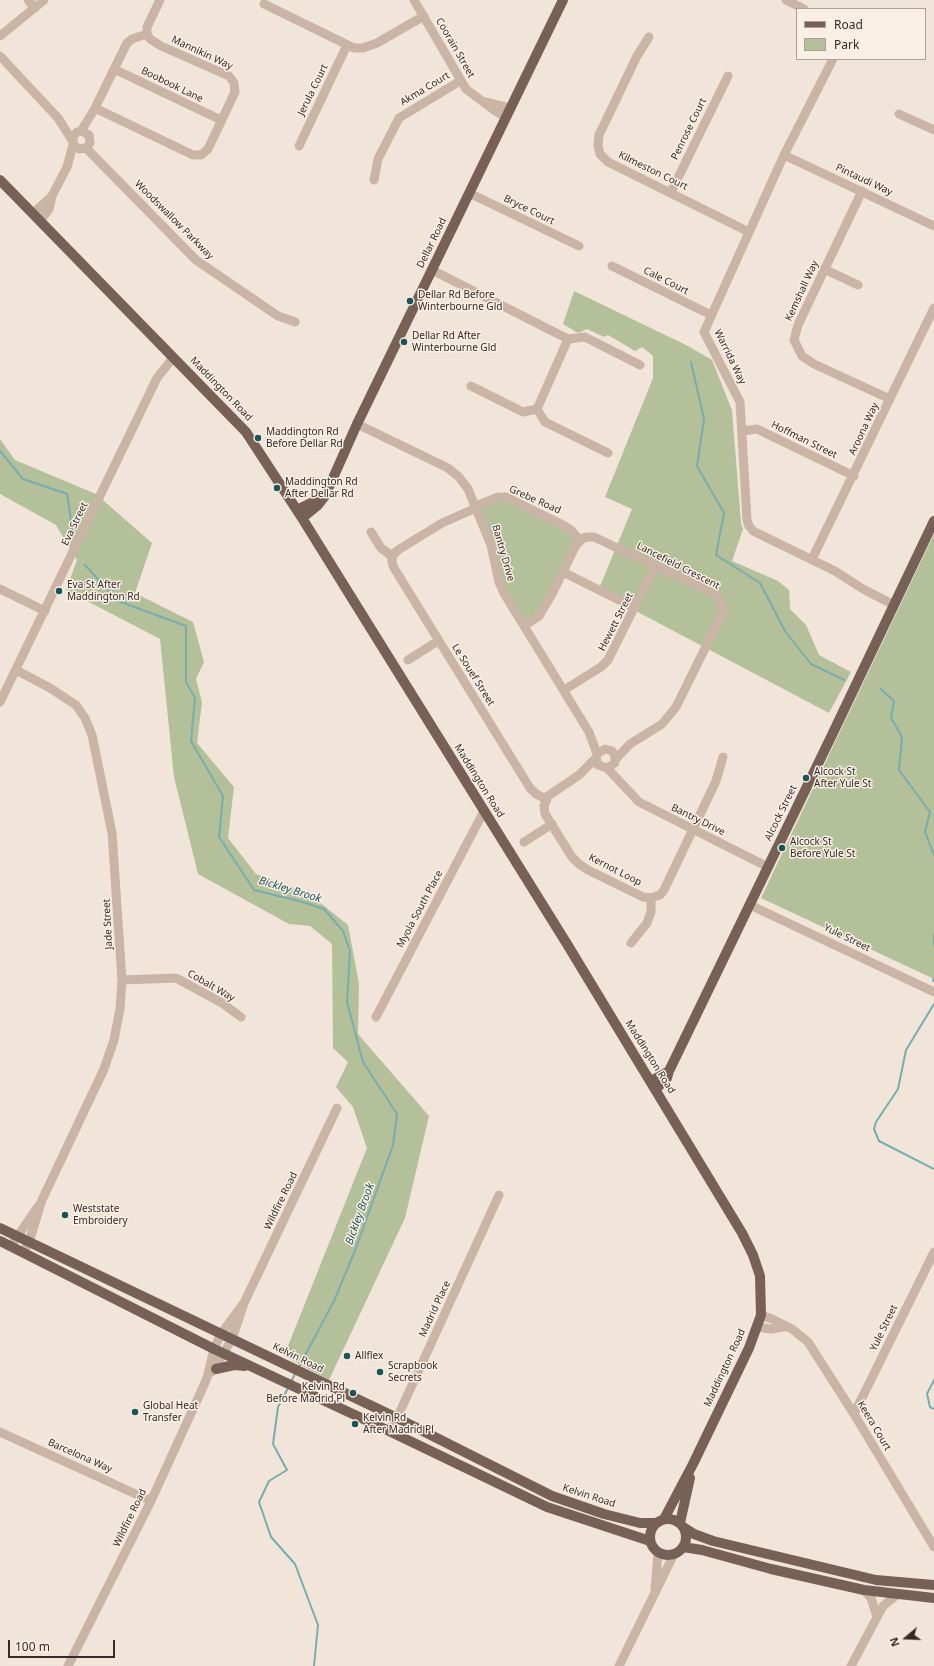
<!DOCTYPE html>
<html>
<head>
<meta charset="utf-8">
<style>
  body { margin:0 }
  #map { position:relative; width:934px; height:1666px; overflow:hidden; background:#f1e5d9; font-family:"Noto Sans",sans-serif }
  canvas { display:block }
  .legend { position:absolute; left:796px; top:8px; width:130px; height:52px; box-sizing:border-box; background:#f9efe5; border:1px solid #aba099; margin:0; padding:5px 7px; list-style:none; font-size:12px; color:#352a26 }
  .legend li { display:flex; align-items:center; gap:8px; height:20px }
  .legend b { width:20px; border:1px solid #aba099 }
  .north { position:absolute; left:886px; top:1618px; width:40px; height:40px; -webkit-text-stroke:3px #f9efe5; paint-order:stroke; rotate:251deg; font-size:11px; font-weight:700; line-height:16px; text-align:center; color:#352a26 }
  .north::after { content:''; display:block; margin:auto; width:14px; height:18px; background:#352a26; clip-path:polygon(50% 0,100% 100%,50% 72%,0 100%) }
  .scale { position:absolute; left:8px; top:1640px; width:107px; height:18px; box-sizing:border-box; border:2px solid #352a26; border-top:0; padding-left:5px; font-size:12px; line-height:14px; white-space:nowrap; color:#352a26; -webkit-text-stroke:3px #f9efe5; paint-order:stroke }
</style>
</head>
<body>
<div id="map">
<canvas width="934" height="1666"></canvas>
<ul class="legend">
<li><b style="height:5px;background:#776157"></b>Road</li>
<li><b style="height:11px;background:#b4c099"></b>Park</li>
</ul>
<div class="north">N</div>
<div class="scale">100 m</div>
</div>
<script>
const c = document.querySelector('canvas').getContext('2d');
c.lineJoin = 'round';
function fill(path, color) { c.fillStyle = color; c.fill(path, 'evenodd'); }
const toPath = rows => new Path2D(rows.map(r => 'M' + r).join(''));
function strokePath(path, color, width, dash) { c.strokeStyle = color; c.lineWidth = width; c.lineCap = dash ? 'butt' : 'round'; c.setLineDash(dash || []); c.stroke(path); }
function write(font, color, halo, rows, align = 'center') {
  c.font = font + ' "Noto Sans",sans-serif'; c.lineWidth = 3; c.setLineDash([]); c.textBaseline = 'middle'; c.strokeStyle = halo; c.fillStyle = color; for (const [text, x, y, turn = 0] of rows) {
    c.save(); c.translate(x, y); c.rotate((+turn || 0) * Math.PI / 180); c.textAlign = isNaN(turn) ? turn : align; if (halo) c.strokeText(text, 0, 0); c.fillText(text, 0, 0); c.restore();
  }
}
fill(toPath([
  [574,291,688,346,712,360,732,410,741,523,743,529,732,561,778,581,789,590,790,609,806,625,819,655,851,672,829,713,598,591,632,509,605,497,653,378,653,356,642,347,635,351,608,335,604,337,587,329,578,333,563,324],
  [0,439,15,460,96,494,152,543,135,593,193,622,204,662,196,679,202,702,197,743,234,787,228,838,256,874,308,893,348,925,359,984,358,1034,429,1116,405,1218,329,1380,284,1356,367,1148,353,1107,336,1087,348,1062,333,1048,332,944,310,926,289,924,198,874,174,777,160,639,66,590,77,560,56,525,0,494],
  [498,497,514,501,580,540,552,594,524,626,511,606,476,506],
  [934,534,934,979,761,898]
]), '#b4c099');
strokePath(toPath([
  [691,362,704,419,697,466,724,513,716,555,760,583,785,631,811,664,844,680],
  [0,451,23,479,67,494,73,533],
  [85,565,118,601,186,626,186,682,195,698,191,741,223,796,219,837,254,890,303,902,324,909,343,931,350,951,347,1002,363,1062,397,1114,393,1145,356,1248,334,1301,299,1367],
  [881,689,894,701,891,718,902,737,899,770,930,812,925,832,934,855],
  [934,934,934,946],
  [933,981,934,978],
  [934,1004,906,1050,898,1089,876,1122,874,1129,879,1141,934,1169],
  [934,1380,927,1394,930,1407,934,1409],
  [291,1382,295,1374],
  [288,1388,278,1407,273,1444,287,1470,269,1481,259,1502,271,1537,295,1564,318,1625,314,1666]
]), '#78adae', 2);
strokePath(toPath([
  [28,0,35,8],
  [414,0,466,89,494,110,506,117],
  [786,0,804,9],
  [264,4,354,48,363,48,377,43,424,16],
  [0,36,44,0],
  [649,37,637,56,599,135,598,146,600,154,608,162,749,232],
  [0,56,58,118,72,140],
  [833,59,784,155,704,332,740,402,747,520,749,526,753,531,835,571,863,589,894,605],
  [114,69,221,120],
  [485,102,510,108],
  [95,108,193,155,201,155,208,149,235,92,234,83,229,76,161,46,150,39,147,34,147,27,160,0],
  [899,114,934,130],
  [81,131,94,110,127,43,132,39,147,34],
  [299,146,347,45],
  [86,148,196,260,278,316,295,322],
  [784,155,934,226],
  [374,180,378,159,399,118,460,81],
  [862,191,798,325,794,340,802,356,814,364,890,399],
  [671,192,728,76],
  [469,193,579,246],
  [33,213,52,196],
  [40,221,49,209,52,196,67,167,73,145,73,137,77,132,81,131,89,135,90,143,86,148,79,149,73,145],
  [612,266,711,315],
  [824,269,858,285],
  [432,270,568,339,537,409,545,422,608,453],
  [568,339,585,337,640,365],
  [471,386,523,412,537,409],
  [357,424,448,468,459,477,468,489,491,545,499,582,505,595,589,732,597,754,596,758,598,765,607,768,615,763,615,756,612,751,605,749,597,754],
  [742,431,757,429,854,476],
  [476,506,498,497,506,497,563,525,571,530,580,540],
  [476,508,442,523,398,550,392,556,392,562,394,568,530,788,536,794,546,799],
  [371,532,381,548,392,556],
  [812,559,934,308],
  [563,572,635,608],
  [0,589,45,611],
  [524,626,539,616,552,594,576,545,583,538,588,537,594,537,713,593,720,600,723,612,676,707,662,724,630,744,615,760],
  [408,660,438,641],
  [16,670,50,688,76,705,85,718,92,735,112,833,122,980,120,1009,114,1040,104,1069,42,1200,29,1242,24,1252],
  [564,690,601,667,608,660,655,566],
  [0,702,157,378,173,358],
  [596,758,579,775,548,796,544,806,545,814,572,857,579,864,588,870,643,897,651,898,660,895,664,890,716,781,723,757],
  [607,768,639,802,768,867],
  [524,842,552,824],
  [750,905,934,992],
  [631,943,647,923,651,912,651,898],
  [122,980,176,978,222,1003,241,1017],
  [376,1017,484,811],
  [11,1246,39,1205],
  [761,1315,772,1319,792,1329,808,1342,854,1414,934,1547],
  [757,1327,771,1329,784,1327],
  [212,1372,232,1339,244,1303,337,1108],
  [854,1414,934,1252],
  [389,1431,397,1418,499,1195],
  [0,1432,151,1501],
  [655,1590,658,1552],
  [864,1590,871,1598,877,1617],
  [68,1666,151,1501,199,1396,207,1378,214,1349,221,1334,244,1303],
  [619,1666,674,1554],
  [851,1666,883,1606,898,1594]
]), '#c9b4a5', 9);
strokePath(toPath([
  [0,180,246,432,302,518,567,944,742,1233,753,1255,760,1276,761,1315,749,1348,693,1464,664,1519],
  [297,510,325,496],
  [302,518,318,505,325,496,357,424,563,0],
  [651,1081,669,1071],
  [656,1089,667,1078,669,1071,831,737,934,521],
  [0,1228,397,1418,552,1496,604,1514,640,1523,656,1523],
  [0,1241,214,1349,389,1431,547,1507,650,1541],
  [216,1369,234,1365,245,1366],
  '650 1537a18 18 0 1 1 36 0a18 18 0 1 1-36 0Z',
  [680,1523,690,1478],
  [683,1527,694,1534,713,1541,876,1580,934,1585],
  [683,1547,702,1550,771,1569,864,1590,934,1598]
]), '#776157', 10);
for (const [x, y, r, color] of [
  [410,301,4,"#1c5356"],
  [404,342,4,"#1c5356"],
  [258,438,4,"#1c5356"],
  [277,488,4,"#1c5356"],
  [59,591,4,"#1c5356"],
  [806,778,4,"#1c5356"],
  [782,848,4,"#1c5356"],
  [65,1215,4,"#1c5356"],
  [347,1356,4,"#1c5356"],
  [380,1372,4,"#1c5356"],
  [353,1393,4,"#1c5356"],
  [135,1412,4,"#1c5356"],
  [355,1424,4,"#1c5356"]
]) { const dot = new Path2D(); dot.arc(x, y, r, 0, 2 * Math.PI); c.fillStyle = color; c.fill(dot); strokePath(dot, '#f9efe5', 1.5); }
write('10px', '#352a26', '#f9efe5', [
  ["Coorain Street",455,48,60],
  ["Mannikin Way",202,53,25],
  ["Boobook Lane",172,85,26],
  ["Akma Court",425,89,-31],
  ["Jerula Court",313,90,-64],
  ["Penrose Court",689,129,-64],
  ["Kilmeston Court",653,171,26],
  ["Pintaudi Way",864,180,25],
  ["Bryce Court",529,210,26],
  ["Woodswallow Parkway",174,220,45],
  ["Dellar Road",432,243,-64],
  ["Cale Court",666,281,27],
  ["Kemshall Way",802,291,-65],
  ["Warrida Way",730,357,64],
  ["Maddington Road",221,389,46],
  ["Aroona Way",864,429,-65],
  ["Hoffman Street",804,440,26],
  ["Grebe Road",535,500,24],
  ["Eva Street",75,524,-64],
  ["Bantry Drive",503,553,74],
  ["Lancefield Crescent",678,566,27],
  ["Hewett Street",616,622,-63],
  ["Le Souef Street",473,675,58],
  ["Maddington Road",479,781,58],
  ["Alcock Street",781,813,-64],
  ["Bantry Drive",698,820,26],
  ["Kernot Loop",615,870,27],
  ["Myola South Place",420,909,-62],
  ["Jade Street",108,924,-93],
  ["Yule Street",847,938,26],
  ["Cobalt Way",211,986,30],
  ["Maddington Road",650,1057,58],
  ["Wildfire Road",281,1201,-64],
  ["Madrid Place",435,1309,-65],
  ["Yule Street",884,1328,-64],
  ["Kelvin Road",298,1358,26],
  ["Maddington Road",725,1368,-65],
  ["Keera Court",874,1426,59],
  ["Barcelona Way",80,1456,24],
  ["Kelvin Road",589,1496,18],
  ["Wildfire Road",130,1518,-64]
]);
write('10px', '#352a26', '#f9efe5', [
  ["Dellar Rd Before",418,295],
  ["Winterbourne Gld",418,307],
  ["Dellar Rd After",412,336],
  ["Winterbourne Gld",412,348],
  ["Maddington Rd",266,432],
  ["Before Dellar Rd",266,444],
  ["Maddington Rd",285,482],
  ["After Dellar Rd",285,494],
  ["Eva St After",67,585],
  ["Maddington Rd",67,597],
  ["Alcock St",814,772],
  ["After Yule St",814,784],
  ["Alcock St",790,842],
  ["Before Yule St",790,854],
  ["Weststate",73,1209],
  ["Embroidery",73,1221],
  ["Allflex",355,1356],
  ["Scrapbook",388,1366],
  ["Secrets",388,1378],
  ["Kelvin Rd",345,1387,"right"],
  ["Before Madrid Pl",345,1399,"right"],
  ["Global Heat",143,1406],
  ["Transfer",143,1418],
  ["Kelvin Rd",363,1418],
  ["After Madrid Pl",363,1430]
], 'left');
write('italic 11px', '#1c5356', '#f9efe5', [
  ["Bickley Brook",290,890,17],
  ["Bickley Brook",360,1214,-70]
]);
</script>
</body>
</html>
